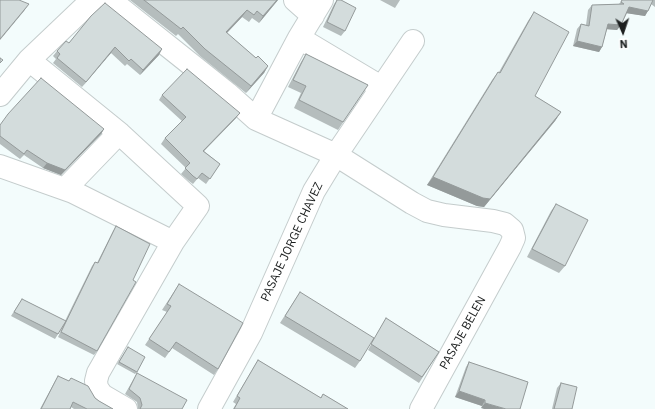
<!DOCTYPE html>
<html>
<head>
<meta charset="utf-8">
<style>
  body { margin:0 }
  #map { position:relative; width:655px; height:409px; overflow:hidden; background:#f3fcfc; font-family:"IBM Plex Sans",sans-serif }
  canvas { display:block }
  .north { position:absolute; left:603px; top:12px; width:40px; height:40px; -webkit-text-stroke:3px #fff; paint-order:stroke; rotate:177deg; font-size:11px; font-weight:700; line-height:16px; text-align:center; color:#1c1f1f }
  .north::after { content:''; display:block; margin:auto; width:14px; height:18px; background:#1c1f1f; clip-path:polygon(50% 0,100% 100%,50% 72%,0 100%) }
</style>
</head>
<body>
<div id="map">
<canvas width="655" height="409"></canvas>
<div class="north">N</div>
</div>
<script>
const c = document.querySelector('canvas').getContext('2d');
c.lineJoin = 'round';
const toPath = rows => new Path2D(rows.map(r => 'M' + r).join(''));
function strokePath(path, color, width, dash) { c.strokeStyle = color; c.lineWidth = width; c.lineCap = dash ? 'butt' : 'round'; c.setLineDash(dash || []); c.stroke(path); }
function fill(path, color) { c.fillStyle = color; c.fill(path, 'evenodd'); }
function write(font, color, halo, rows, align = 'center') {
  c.font = font + ' "IBM Plex Sans",sans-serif'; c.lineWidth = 3; c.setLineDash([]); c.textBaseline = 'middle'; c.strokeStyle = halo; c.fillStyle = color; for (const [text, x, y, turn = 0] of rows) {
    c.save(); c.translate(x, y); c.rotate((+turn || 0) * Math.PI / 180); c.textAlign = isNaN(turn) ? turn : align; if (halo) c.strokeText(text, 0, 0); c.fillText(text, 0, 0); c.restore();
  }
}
const minor = toPath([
  [110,0,227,93,256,119,336,155,412,203,427,211,444,215,493,221,505,224,512,230,514,238,510,247,421,409],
  [295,0,313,16],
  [299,38,381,87],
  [29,60,119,133,198,206,173,242,98,373,96,381,97,388,102,395,126,409],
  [0,95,29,60,92,0],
  [256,119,299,38,322,0],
  [0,166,73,192,173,242],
  [65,189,119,133],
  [209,409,251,333,314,191,336,155,413,41]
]);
strokePath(minor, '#c4cccc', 24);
strokePath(minor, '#fff', 22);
fill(toPath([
  [130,0,278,0,259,23,252,18,249,22,242,17,227,33,256,58,268,66,264,73,246,93,200,56,178,34,176,36],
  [337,0,345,31,341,36,323,27,334,4],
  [380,0,400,0,395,8],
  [622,0,655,0,655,7,651,4,645,16,627,13,621,25,617,30,607,29,602,47,599,52,573,46,577,29,581,24,586,25,588,10,592,5,619,4],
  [534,12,535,96,561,112,555,121,484,207,477,206,427,185,492,80,498,72,499,72,528,21],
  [91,16,159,55,140,75,127,64,125,66,111,53,82,87,53,63,56,59,53,56,57,51,69,43],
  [306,54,368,85,338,130,294,108,301,93,288,87,301,62],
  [162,95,236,118,204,151,220,164,206,184,198,178,193,184,189,181,181,174,186,168,161,144,165,138,182,121,159,100],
  [0,125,104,129,101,134,61,175,43,168,24,155,20,159,0,144],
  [556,204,565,266,559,273,527,257,551,211],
  [116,226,97,351,94,355,58,337,63,326,55,339,11,316,22,299,65,321,92,266,95,262,97,263,113,231],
  [179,284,218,369,214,375,172,348,165,358,145,345,167,312,162,310],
  [300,292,360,361,355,368,280,323],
  [386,318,439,352,419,383,368,350],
  [128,347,137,372,135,374,117,364],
  [258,360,321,398,323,394,348,409,233,409,236,404,233,402],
  [469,362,528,382,481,408,482,406,455,397,466,367],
  [137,373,182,409,138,409,137,402,125,394],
  [58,376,69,381,71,378,99,401,113,409,74,409,71,407,70,409,40,409,55,381],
  [561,383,572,409,552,409,557,388]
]), '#b5bdbd');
fill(toPath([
  [277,0,278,0,259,23,263,16],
  [29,4,24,11,0,40,0,39],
  [629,7,648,11,645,16,625,13],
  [247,10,242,17,221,39,226,32],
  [608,24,621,25,617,30,604,29],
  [577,41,602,47,599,52,573,46],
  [115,47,111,53,82,87,86,82],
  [162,49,159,55,140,75,143,70],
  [268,66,264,73,246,93,251,86],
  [561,112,555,121,484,207,477,206,427,185,433,177],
  [240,113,236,118,199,156,203,151],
  [104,129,101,134,61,175,43,168,47,163],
  [459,391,485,400,482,406,455,397],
  [485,403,506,409,484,409,481,408]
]), '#949a9a');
const building = toPath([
  [0,0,19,0,29,4,0,39,0,0],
  [144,0,277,0,263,16,257,11,254,15,247,10,226,32,256,58,258,56,268,66,251,86,205,49,183,27,181,29,144,0],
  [337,0,341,0,356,8,345,31,327,22,337,0],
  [622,0,653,0,648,11,629,7,621,25,608,24,602,47,577,41,581,24,589,26,592,5,624,4,621,2,622,0],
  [105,3,162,49,143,70,131,59,129,61,115,47,86,82,57,58,60,54,57,51,66,41,69,43,91,16,105,3],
  [534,12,569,32,535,96,561,112,490,199,483,198,433,177,498,72,500,73,534,12],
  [306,54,368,85,343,122,299,100,306,86,293,80,306,54],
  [0,58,3,60,0,63,0,58],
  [187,69,240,113,203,151,220,164,210,179,202,173,197,179,193,176,185,168,190,163,165,138,186,117,162,95,187,69],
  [41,78,104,129,65,170,47,163,27,150,24,154,0,136,0,125,8,114,41,78],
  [556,204,588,220,565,266,532,249,556,204],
  [116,226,150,244,133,280,136,282,97,351,61,332,95,262,98,263,116,226],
  [179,284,243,323,218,369,176,342,169,352,149,339,171,306,167,304,179,284],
  [300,292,374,338,360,361,285,316,300,292],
  [22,299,66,321,58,334,14,312,22,299],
  [386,318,439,352,422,377,371,344,386,318],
  [128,347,145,357,137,372,119,362,128,347],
  [258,360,321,398,323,394,348,409,234,409,240,398,237,396,258,360],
  [469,362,528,382,520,409,506,409,485,403,485,400,459,391,469,362],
  [137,373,187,400,182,409,140,409,142,405,140,398,129,389,137,373],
  [58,376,69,381,71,378,88,386,95,398,99,401,113,409,87,409,73,402,70,409,41,409,58,376],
  [561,383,577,387,572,409,554,409,561,383]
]);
fill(building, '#d3dcdc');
strokePath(building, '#949a9a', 1);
write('12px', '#1c1f1f', '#fff', [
  ["PASAJE JORGE CHAVEZ",292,242,-65],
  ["PASAJE BELEN",463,333,-61]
]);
</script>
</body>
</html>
